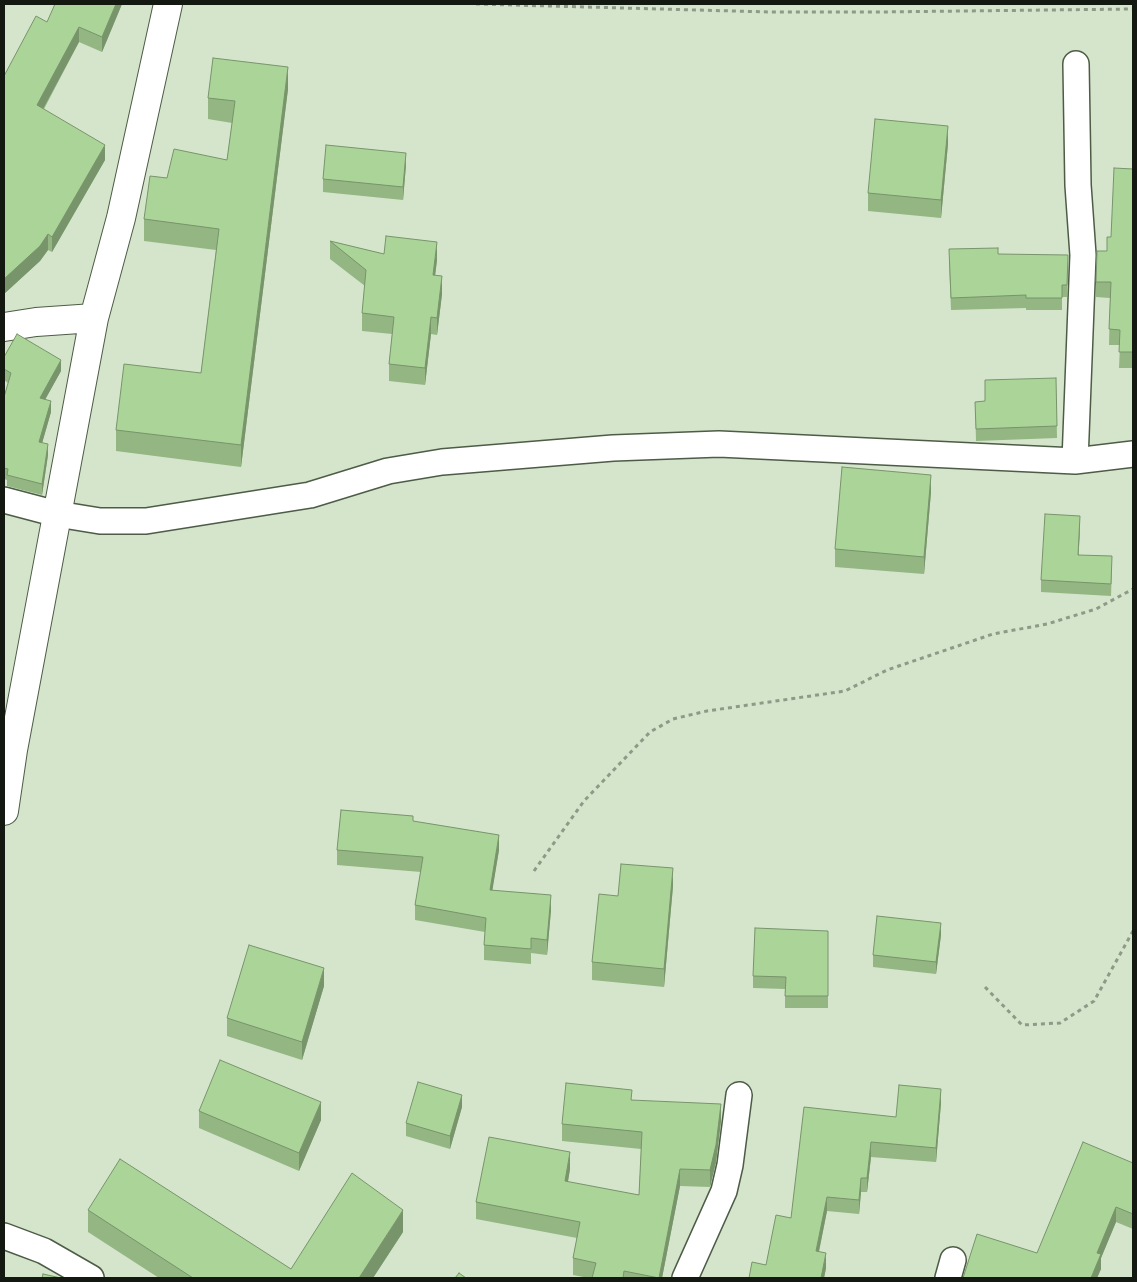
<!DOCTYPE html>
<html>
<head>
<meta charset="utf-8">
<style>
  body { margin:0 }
  #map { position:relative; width:1137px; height:1282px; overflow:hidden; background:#d4e5cc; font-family:"DM Sans",sans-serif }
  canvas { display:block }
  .frame { position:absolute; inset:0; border:5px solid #131910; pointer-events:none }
</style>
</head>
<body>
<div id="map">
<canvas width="1137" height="1282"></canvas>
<div class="frame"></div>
</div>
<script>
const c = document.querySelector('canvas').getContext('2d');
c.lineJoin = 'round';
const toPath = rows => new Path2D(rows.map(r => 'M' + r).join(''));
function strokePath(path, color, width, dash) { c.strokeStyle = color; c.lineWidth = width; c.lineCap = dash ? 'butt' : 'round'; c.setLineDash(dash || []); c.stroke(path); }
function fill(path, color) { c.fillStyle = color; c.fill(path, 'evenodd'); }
const street = toPath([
  [1075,461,1083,255,1078,185,1076,64],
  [4,500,57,514,100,521,146,521,310,495,388,471,442,462,613,448,719,444,1075,461,1133,454],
  [4,1236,44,1251,91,1278],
  [685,1278,724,1191,730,1165,739,1095],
  [948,1278,953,1260]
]);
const secondary = toPath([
  [4,327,36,322,94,318],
  [4,811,13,750,94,318,121,218,168,4]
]);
strokePath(street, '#4d5c46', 28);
strokePath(secondary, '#4d5c46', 30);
strokePath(toPath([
  [476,4,770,12,878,12,1133,9],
  [534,871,584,801,650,732,673,719,707,711,845,691,887,670,993,634,1047,624,1096,609,1133,589],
  [985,987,1022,1025,1060,1023,1094,1001,1133,931]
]), '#8d9a87', 3, [4, 4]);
strokePath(street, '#fff', 25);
strokePath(secondary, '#fff', 28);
fill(toPath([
  [122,4,102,52,79,42,44,109,105,160,52,252,48,250,40,261,4,294,47,22],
  [288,89,241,467,116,451,116,430,201,373,216,250,144,241,144,219,167,178,227,160,232,123,208,119,208,98],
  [948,144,941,218,868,211,868,193],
  [406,165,403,200,323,192,323,179],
  [1133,169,1133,368,1119,368,1120,345,1109,345,1110,298,1096,297,1096,282,1107,251],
  [330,241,384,254,437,260,435,275,442,294,437,335,431,334,425,385,389,381,389,364,392,334,362,331,362,313,365,286,330,259],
  [998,254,1068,267,1067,297,1062,297,1062,310,1026,310,1026,308,951,310,949,261],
  [4,357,61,371,45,399,51,412,42,443,48,455,42,495,7,486,7,480,4,479,4,397,8,383,4,380],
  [1056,378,1057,438,976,441,975,402,985,401],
  [931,492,924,574,835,567,835,549],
  [1080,528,1078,555,1112,568,1111,596,1041,592,1041,580],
  [413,821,499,850,492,890,551,910,547,955,531,953,531,964,484,960,484,945,485,932,415,920,415,905,421,872,337,865,337,850],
  [673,886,664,987,592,980,592,962,618,896],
  [828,931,828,1008,785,1008,785,989,753,988,753,976],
  [941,935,936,974,873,967,873,955],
  [324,986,302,1060,227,1036,227,1018],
  [632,1100,721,1121,716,1162,710,1187,680,1186,662,1278,589,1278,573,1275,573,1258,577,1238,476,1219,476,1202,570,1169,568,1182,639,1195,641,1149,562,1141,562,1124],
  [941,1103,936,1162,871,1157,867,1192,861,1192,859,1214,827,1211,819,1252,826,1268,824,1278,749,1278,766,1265,791,1218,896,1117],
  [462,1107,450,1149,406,1136,406,1123],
  [199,1111,321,1120,299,1171,199,1128],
  [1133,1163,1133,1229,1116,1222,1101,1258,1101,1269,1097,1278,963,1278,1037,1253],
  [88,1210,291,1269,403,1232,373,1278,159,1278,88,1232]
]), '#93b683');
fill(toPath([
  [116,4,122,4,102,52,102,37],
  [79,27,79,42,37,120,37,105],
  [288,67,288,89,241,467,241,445],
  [948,126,948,144,941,218,941,200],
  [105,145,105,160,52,252,52,237],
  [406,153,406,165,403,200,403,187],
  [48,234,48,250,40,261,4,294,4,279],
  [437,242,437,260,433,293,433,275],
  [442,276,442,294,437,335,437,318],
  [431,317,431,334,425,385,425,368],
  [61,360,61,371,40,409,40,398],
  [51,401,51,412,39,454,39,442],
  [48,444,48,455,42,495,42,484],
  [931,475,931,492,924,574,924,557],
  [1080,516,1080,528,1078,567,1078,555],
  [499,835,499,850,490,905,490,890],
  [673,868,673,886,664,987,664,969],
  [551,895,551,910,547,955,547,940],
  [941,923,941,935,936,974,936,962],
  [324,968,324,986,302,1060,302,1042],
  [941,1089,941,1103,936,1162,936,1148],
  [462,1095,462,1107,450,1149,450,1136],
  [321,1102,321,1120,299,1171,299,1153],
  [721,1104,721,1121,716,1162,710,1187,710,1170],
  [871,1142,871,1157,867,1192,867,1178],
  [570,1152,570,1169,565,1198,565,1181],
  [680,1169,680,1186,662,1278,659,1278],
  [861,1178,861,1192,859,1214,859,1200],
  [827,1197,827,1211,816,1265,816,1251],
  [1116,1207,1116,1222,1101,1258,1101,1269,1097,1278,1091,1278,1097,1253],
  [403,1210,403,1232,373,1278,359,1278],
  [826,1253,826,1268,824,1278,821,1278]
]), '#78946a');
const building = toPath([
  [55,4,116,4,102,37,79,27,37,105,105,145,52,237,48,234,40,246,4,279,4,76,36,16,47,22,55,4],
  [213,58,288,67,241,445,116,430,124,364,201,373,219,229,144,219,150,176,167,178,174,149,227,160,235,101,208,98,213,58],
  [875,119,948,126,941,200,868,193,875,119],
  [326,145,406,153,403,187,323,179,326,145],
  [1114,168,1133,169,1133,352,1119,352,1120,330,1109,329,1111,282,1096,282,1097,251,1107,251,1107,237,1111,237,1114,168],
  [386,236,437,242,433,275,442,276,437,318,431,317,425,368,389,364,394,317,362,313,366,270,330,241,384,254,386,236],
  [998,248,998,254,1068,255,1067,285,1062,285,1062,298,1026,298,1026,295,951,298,949,249,998,248],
  [17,334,61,360,40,398,51,401,39,442,48,444,42,484,7,475,8,469,4,468,4,397,11,373,4,369,4,357,17,334],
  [1056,378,1057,426,976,429,975,402,985,401,985,380,1056,378],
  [842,467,931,475,924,557,835,549,842,467],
  [1045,514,1080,516,1078,555,1112,556,1111,584,1041,580,1045,514],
  [341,810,413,816,413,821,499,835,490,890,551,895,547,940,531,938,531,949,484,945,486,918,415,905,423,857,337,850,341,810],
  [621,864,673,868,664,969,592,962,599,894,618,896,621,864],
  [877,916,941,923,936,962,873,955,877,916],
  [755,928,828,931,828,996,785,996,786,977,753,976,755,928],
  [249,945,324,968,302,1042,227,1018,249,945],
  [220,1060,321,1102,299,1153,199,1111,220,1060],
  [418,1082,462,1095,450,1136,406,1123,418,1082],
  [566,1083,632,1090,631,1100,721,1104,716,1145,710,1170,680,1169,659,1278,624,1271,623,1278,592,1278,596,1263,573,1258,580,1222,476,1202,489,1137,570,1152,565,1181,639,1195,642,1132,562,1124,566,1083],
  [899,1085,941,1089,936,1148,871,1142,867,1178,861,1178,859,1200,827,1197,816,1251,826,1253,821,1278,749,1278,752,1262,766,1265,776,1215,791,1218,804,1107,896,1117,899,1085],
  [1083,1142,1133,1163,1133,1214,1116,1207,1097,1253,1101,1254,1091,1278,963,1278,977,1234,1037,1253,1083,1142],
  [120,1159,291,1269,352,1173,403,1210,359,1278,193,1278,88,1210,120,1159],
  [459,1273,466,1278,455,1278,459,1273],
  [43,1274,61,1278,42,1278,43,1274]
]);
fill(building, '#abd498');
strokePath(building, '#78946a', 1);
</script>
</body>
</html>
